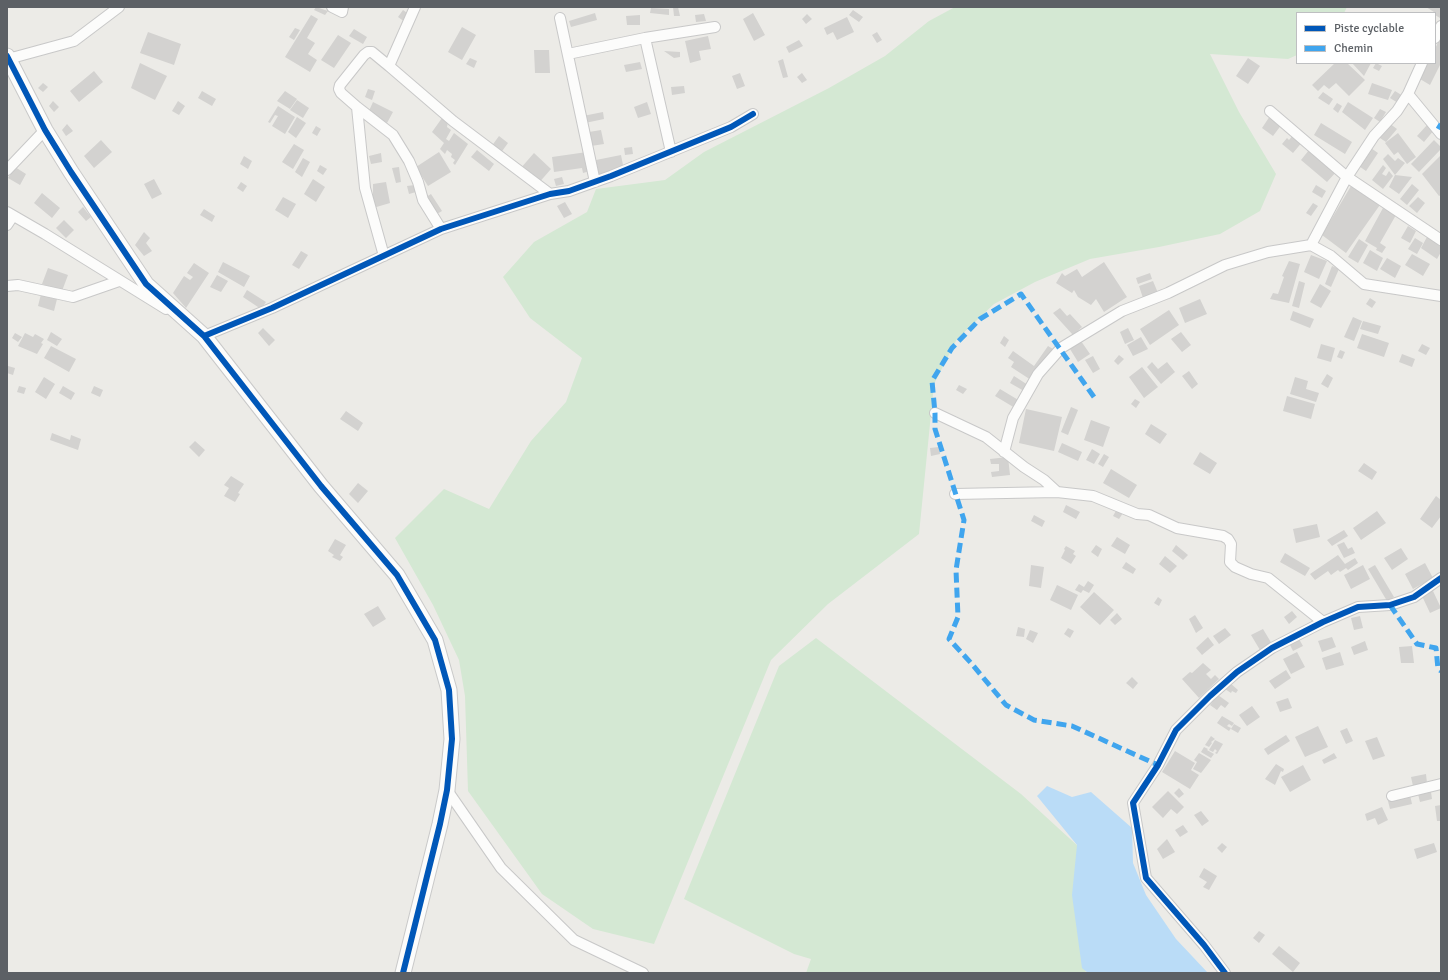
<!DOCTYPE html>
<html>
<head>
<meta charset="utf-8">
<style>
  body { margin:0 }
  #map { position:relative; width:1448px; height:980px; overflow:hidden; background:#ecebe7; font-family:Signika,sans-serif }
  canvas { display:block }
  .frame { position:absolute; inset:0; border:8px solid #5c6065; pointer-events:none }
  .legend { position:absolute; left:1296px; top:12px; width:140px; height:52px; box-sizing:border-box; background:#fff; border:1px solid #bebfc1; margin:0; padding:5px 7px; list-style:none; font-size:12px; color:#5c6065 }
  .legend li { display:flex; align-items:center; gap:8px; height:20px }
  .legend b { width:20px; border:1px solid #bebfc1 }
</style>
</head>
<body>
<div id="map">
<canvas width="1448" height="980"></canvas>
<div class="frame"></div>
<ul class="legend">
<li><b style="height:5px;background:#0057b8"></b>Piste cyclable</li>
<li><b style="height:5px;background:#40a5ee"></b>Chemin</li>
</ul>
</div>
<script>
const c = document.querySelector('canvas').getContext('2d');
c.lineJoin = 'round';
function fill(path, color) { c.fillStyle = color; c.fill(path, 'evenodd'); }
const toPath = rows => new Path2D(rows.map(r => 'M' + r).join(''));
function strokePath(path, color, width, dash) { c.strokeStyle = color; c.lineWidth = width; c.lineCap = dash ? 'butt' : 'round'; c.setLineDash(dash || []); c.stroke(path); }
fill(toPath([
  [955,7,1347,7,1344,13,1297,13,1297,55,1288,59,1210,54,1239,112,1276,174,1260,211,1220,234,1159,247,1090,259,1035,282,994,304,957,339,934,384,919,534,828,604,771,660,654,944,593,929,542,894,468,791,465,696,459,660,433,605,395,538,444,489,489,509,531,441,566,402,582,358,530,318,503,277,534,242,587,212,596,189,665,180,704,152,829,88,885,56,929,21],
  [816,638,1021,794,1080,848,1092,958,1085,973,806,973,811,959,794,954,684,899,779,666]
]), '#d4e8d3');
fill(toPath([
  [1047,786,1072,797,1091,792,1132,828,1133,863,1146,895,1176,939,1208,973,1088,973,1082,968,1072,895,1077,845,1037,796]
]), '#badcf7');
fill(toPath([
  [316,7,328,11,325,15,314,10],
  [673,7,678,7,680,16,674,16],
  [1426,7,1441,7,1440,18,1435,15,1434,12],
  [651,8,669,9,669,15,650,13],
  [403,10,410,15,405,22,398,17],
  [853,10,863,17,859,22,849,15],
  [595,13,597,20,571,27,569,21],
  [753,13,765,35,754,41,743,19],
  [704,14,706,21,696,22,695,15],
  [807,14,812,19,806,24,802,19],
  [311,15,318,19,307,38,315,43,308,54,317,60,310,72,285,57],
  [640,15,640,25,627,25,626,16],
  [847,17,854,32,837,40,833,32,827,35,824,28],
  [462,27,476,35,462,60,448,52],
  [295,28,300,30,294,40,289,37],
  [354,29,367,37,363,44,349,36],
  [148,32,181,44,174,65,140,53],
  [877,32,882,40,877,43,872,35],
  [338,35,351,43,334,68,321,60],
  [708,36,711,49,699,51,701,60,690,63,685,41],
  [799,40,803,46,789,53,786,47],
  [1439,40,1441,41,1441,63,1430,85,1420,79,1428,63,1435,63,1435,49],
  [534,50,549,50,550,73,535,73],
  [664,51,680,52,680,57,674,58],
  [470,58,477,61,474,68,466,64],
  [1248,58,1260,66,1248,84,1236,76],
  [783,59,788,77,783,78,778,61],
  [640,62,642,69,626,72,624,65],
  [140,63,167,76,155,100,131,88],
  [1335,63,1347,63,1365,80,1349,96,1336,83,1329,89,1324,85,1318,91,1312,85],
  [1352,63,1371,63,1364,76],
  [1376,63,1382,66,1379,71,1373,68],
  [94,71,103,82,79,102,70,91],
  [740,73,745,86,737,89,732,76],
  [802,73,807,80,802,83,797,77],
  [43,83,48,87,43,92,38,88],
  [1372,83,1392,90,1388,100,1368,94],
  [684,86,685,93,672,95,671,87],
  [368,89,375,91,372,100,365,97],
  [202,91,216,99,212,106,198,98],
  [285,91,297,99,290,109,277,101],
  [1395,91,1403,96,1398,103,1390,98],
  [1323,92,1333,99,1329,105,1318,98],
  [297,100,309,108,303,118,290,110],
  [53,101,59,107,54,112,49,106],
  [178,101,185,106,179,115,172,111],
  [373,102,393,112,387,123,368,113],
  [647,102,651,114,638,118,634,107],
  [1348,102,1373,118,1365,130,1342,112],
  [1337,103,1342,106,1338,113,1333,109],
  [278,106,295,117,285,134,272,126,278,116,275,115,270,123,268,122],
  [1380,109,1386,112,1380,122,1374,118],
  [603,112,604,119,585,123,583,116],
  [1270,116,1282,124,1273,136,1262,128],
  [297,117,306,123,296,138,288,132],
  [442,118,448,122,447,127,451,130,446,139,449,141,454,133,468,144,455,165,453,163,455,160,451,157,452,154,447,150,445,154,440,149,444,143,432,132],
  [1321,123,1352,142,1345,154,1314,135],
  [1389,123,1397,129,1386,142,1377,136],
  [67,124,73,131,66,136,62,130],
  [1427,125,1434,130,1424,142,1417,136],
  [316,126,321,129,317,136,312,133],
  [601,130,604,144,591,146,589,132],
  [1398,133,1416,157,1407,164,1398,152,1394,155,1385,143],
  [1294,134,1303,141,1293,153,1282,144,1287,138,1289,140],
  [499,136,508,143,500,154,491,147],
  [101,140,112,152,94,168,84,156],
  [1434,140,1441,147,1441,149,1419,172,1411,164],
  [294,144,304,150,293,169,282,162],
  [1368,146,1378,153,1366,171,1356,164],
  [632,147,633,154,625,155,624,148],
  [477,150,494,164,489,171,471,157],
  [1309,150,1336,172,1327,182,1301,160],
  [439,152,451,172,428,186,416,167],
  [587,152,590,171,583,173,582,168,554,172,552,157],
  [381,153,382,162,371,164,369,156],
  [534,153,551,169,537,185,520,169],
  [1388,154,1395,161,1398,158,1405,163,1395,175,1383,159],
  [621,155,624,170,599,175,596,160],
  [1441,155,1441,195,1439,196,1422,174],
  [244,156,252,161,248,169,240,164],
  [303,158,310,162,302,177,295,172],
  [320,165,327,169,323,175,317,171],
  [1383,165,1386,168,1382,174,1386,176,1389,171,1393,176,1383,189,1372,180],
  [15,167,26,174,20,185,8,178],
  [399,167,401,182,396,183,392,168],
  [1395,175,1412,177,1399,194,1389,187],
  [562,177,564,184,556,186,554,179],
  [154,179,162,194,152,199,144,184],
  [313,179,325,187,316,202,304,194],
  [241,182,247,186,243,192,237,188],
  [386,182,390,203,373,208,373,184],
  [1412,184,1419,190,1407,205,1400,199],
  [415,185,416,192,409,194,407,186],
  [1316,185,1326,191,1322,198,1312,192],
  [1351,186,1382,202,1346,253,1322,235],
  [42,193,60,208,52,218,34,203],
  [431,194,442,211,437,214,426,197],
  [283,197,296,204,288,218,275,210],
  [1418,197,1425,203,1417,213,1409,206],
  [565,202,572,214,564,218,557,206],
  [1313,203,1318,206,1311,216,1306,213],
  [83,207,91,217,86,221,78,212],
  [1383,208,1396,215,1380,243,1386,247,1382,253,1376,250,1377,248,1365,241],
  [204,209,215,216,212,222,200,215],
  [64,220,74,230,66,238,56,228],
  [1408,226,1416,231,1410,243,1401,238],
  [144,232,150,238,146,243,152,251,144,256,135,245],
  [1427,237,1441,246,1441,252,1437,259,1421,248],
  [1415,238,1423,243,1417,254,1408,249],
  [1359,239,1368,245,1358,263,1348,257],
  [1370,250,1383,258,1377,271,1363,263],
  [301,251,308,255,299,269,292,265],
  [1412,254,1430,264,1423,276,1405,265],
  [1311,255,1327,261,1319,279,1304,272],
  [1387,258,1401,266,1395,278,1380,269],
  [1289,261,1300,264,1289,303,1270,299,1273,293,1278,294,1284,277,1282,276],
  [223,262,250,276,244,287,218,272],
  [1104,262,1127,297,1104,312,1096,299,1091,305,1078,297,1074,290,1072,293,1056,283,1062,273,1065,276,1077,269,1082,277],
  [194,263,209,273,186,308,173,293,184,276,190,280,193,277,187,273],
  [1332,266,1339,269,1331,287,1325,284],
  [48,268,68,275,62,291,42,284],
  [1150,273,1152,279,1138,284,1136,278],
  [217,275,228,281,221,292,210,287],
  [1153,281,1158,293,1143,298,1139,286],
  [1299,281,1305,283,1299,308,1292,306],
  [1320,284,1331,291,1321,308,1310,302],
  [247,290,266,302,261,309,243,297],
  [41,294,57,299,54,311,38,306],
  [1370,298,1376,302,1372,308,1366,304],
  [1200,299,1207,314,1185,323,1179,308],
  [1060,308,1067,316,1070,314,1082,327,1073,335,1053,313],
  [1169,310,1179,325,1150,345,1140,329],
  [1293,311,1314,319,1310,328,1290,320],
  [1353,317,1362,321,1354,341,1344,337],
  [1363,321,1381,326,1378,334,1360,329],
  [263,328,275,340,269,346,258,333],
  [1128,328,1134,340,1125,344,1120,332],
  [51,332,62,339,57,346,47,340],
  [1181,332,1191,345,1182,352,1171,339],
  [15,333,22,337,18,342,12,338],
  [25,333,33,337,35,334,44,339,41,343,43,344,37,354,18,346],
  [1362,334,1389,343,1384,357,1357,348],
  [1004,336,1009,340,1005,347,1000,343],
  [1141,337,1148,349,1133,356,1127,345],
  [1081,341,1090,354,1078,362,1070,349],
  [1321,344,1335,348,1331,362,1317,358],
  [1422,344,1430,348,1426,355,1418,351],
  [51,346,76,359,69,372,44,358],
  [1048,346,1053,349,1031,380,1011,367,1014,362,1008,358,1013,351,1034,366],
  [1340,350,1345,352,1342,359,1337,357],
  [1402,354,1415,359,1412,367,1399,362],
  [1119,355,1124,359,1118,365,1114,361],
  [1093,356,1100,369,1093,373,1085,360],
  [1152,362,1158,369,1167,362,1175,372,1161,384,1147,367],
  [8,366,15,368,13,375,7,373],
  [1142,367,1158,387,1144,398,1129,377],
  [1189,371,1198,384,1192,389,1182,376],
  [1327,374,1333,378,1328,388,1321,384],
  [1014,376,1028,385,1024,391,1010,383],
  [44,377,55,384,46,399,35,392],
  [1295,377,1308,381,1306,389,1319,393,1316,402,1290,394],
  [959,385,967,389,963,394,956,390],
  [19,386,26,388,24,394,17,392],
  [63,386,75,393,71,400,59,393],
  [94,386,103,390,100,397,91,393],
  [1000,389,1020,401,1015,408,995,396],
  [1287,396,1315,404,1311,419,1283,411],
  [1135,399,1140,402,1136,408,1131,404],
  [1071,407,1078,410,1068,435,1061,432],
  [1026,409,1062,417,1054,451,1019,443],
  [346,411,363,423,358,431,340,419],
  [1091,420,1110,427,1103,447,1084,440],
  [1151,424,1167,434,1160,444,1145,434],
  [52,433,70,440,71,435,81,439,78,450,50,440],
  [195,441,205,450,199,457,189,447],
  [1062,443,1082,452,1078,461,1058,452],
  [939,447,940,454,931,456,930,448],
  [1092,449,1100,454,1094,464,1086,460],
  [1200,452,1217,463,1210,474,1193,464],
  [1104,454,1109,457,1103,467,1098,464],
  [1008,457,1010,475,992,477,991,472,999,471,999,464,991,464,990,459],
  [1364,463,1377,472,1372,480,1358,471],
  [1111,469,1137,485,1129,498,1103,483],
  [231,476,244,484,238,493,240,494,235,502,224,496,229,488,224,485],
  [358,483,368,491,358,503,349,494],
  [1436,496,1441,500,1441,516,1432,528,1420,519],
  [1066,505,1080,512,1076,519,1063,512],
  [1117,509,1123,513,1119,519,1113,516],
  [1377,511,1386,523,1361,540,1353,528],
  [1034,515,1045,521,1042,527,1031,521],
  [1317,524,1320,537,1296,543,1293,529],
  [1344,530,1348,536,1332,546,1327,540],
  [1117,537,1130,545,1125,554,1111,546],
  [335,539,346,545,340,555,343,557,340,561,332,557,334,555,328,551],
  [1344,542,1348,549,1352,547,1355,553,1344,558,1337,545],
  [1096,545,1102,549,1098,557,1091,552],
  [1176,545,1188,555,1183,560,1172,551],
  [1066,546,1075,551,1073,554,1076,556,1071,564,1061,558,1065,550,1064,549],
  [1401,548,1408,559,1392,570,1384,558],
  [1285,553,1310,568,1305,576,1280,562],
  [1338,555,1345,564,1355,558,1358,563,1348,570,1346,568,1340,572,1338,570,1331,575,1328,571,1315,580,1310,574],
  [1165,556,1177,566,1170,573,1159,564],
  [1126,562,1136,569,1133,574,1122,568],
  [1425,563,1433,578,1413,589,1405,574],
  [1031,565,1044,567,1041,588,1029,586],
  [1363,565,1370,579,1351,589,1344,575],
  [1375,565,1394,597,1387,601,1368,569],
  [1088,581,1094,585,1089,593,1083,590,1081,593,1075,590,1079,584,1084,587],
  [1057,585,1078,595,1071,610,1050,600],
  [1433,591,1441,608,1430,613,1422,596],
  [1094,592,1114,610,1100,625,1080,607],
  [1158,597,1162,600,1159,606,1154,603],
  [378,606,386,619,373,627,364,614],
  [1292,611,1297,617,1289,624,1284,617],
  [1117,613,1122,619,1115,625,1110,620],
  [1195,615,1203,628,1196,633,1189,619],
  [1360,616,1363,628,1354,630,1351,618],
  [1018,627,1025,629,1024,637,1016,636],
  [1068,628,1074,631,1070,638,1064,634],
  [1225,628,1231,635,1219,644,1213,636],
  [1263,629,1272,644,1260,650,1251,635],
  [1030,630,1038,633,1033,643,1026,639],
  [1208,637,1214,645,1202,655,1196,648],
  [1332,637,1336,647,1322,652,1318,641],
  [1299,639,1303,646,1293,651,1289,643],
  [1365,641,1368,650,1354,655,1351,647],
  [1412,646,1414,663,1401,663,1399,647],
  [1297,652,1305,667,1291,674,1283,659],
  [1340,652,1344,665,1326,670,1322,658],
  [1203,663,1211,670,1206,674,1211,679,1215,675,1219,679,1199,698,1182,679,1190,672,1192,673],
  [1286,670,1291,678,1275,689,1269,681],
  [1132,677,1138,683,1133,689,1126,683],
  [1230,683,1238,690,1236,693,1232,691,1231,693,1225,689],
  [1218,695,1229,703,1225,708,1221,705,1217,710,1210,705],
  [1288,698,1292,708,1280,712,1276,702],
  [1252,706,1260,717,1247,726,1239,715],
  [1222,716,1234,723,1232,726,1229,724,1227,726,1231,728,1229,731,1217,723],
  [1234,724,1241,728,1238,733,1231,729],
  [1318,726,1328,747,1305,757,1295,737],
  [1347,728,1353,741,1346,744,1340,731],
  [1286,735,1290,741,1268,755,1264,749],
  [1211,736,1215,739,1211,742,1212,743,1209,747,1205,745],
  [1377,737,1385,756,1373,760,1365,741],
  [1215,740,1223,744,1217,754,1215,753,1217,751,1215,749,1213,752,1209,750],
  [1204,747,1208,749,1207,750,1214,754,1211,758,1201,752],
  [1175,751,1195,763,1191,770,1199,775,1190,789,1162,772],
  [1199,753,1211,760,1201,773,1193,769,1197,762,1194,760],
  [1334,753,1337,758,1324,764,1322,760],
  [1276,764,1284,769,1283,772,1281,771,1275,785,1265,779],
  [1303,765,1311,780,1290,792,1281,777],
  [1426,774,1427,783,1413,786,1411,777],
  [1179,788,1184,794,1179,798,1174,793],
  [1168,791,1184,807,1177,814,1171,809,1163,818,1152,807],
  [1431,792,1432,799,1420,802,1418,794],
  [1410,795,1412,804,1390,809,1388,801],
  [1441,805,1441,821,1437,821,1435,806],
  [1382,807,1388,820,1378,825,1375,818,1367,821,1365,814],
  [1201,811,1209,821,1202,826,1194,815],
  [1183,825,1188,832,1180,837,1175,830],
  [1167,839,1175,852,1163,859,1157,849],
  [1222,843,1227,847,1222,853,1217,848],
  [1434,843,1437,852,1417,859,1414,849],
  [1204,868,1217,876,1209,890,1203,887,1207,882,1199,877],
  [1259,931,1265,935,1259,943,1253,938],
  [1279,946,1300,963,1293,972,1272,954]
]), '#d3d2d0');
const street = toPath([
  [332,7,342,12,343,7],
  [415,7,389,66,453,121,550,194],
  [560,18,595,182],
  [645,38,671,152],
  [1435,38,1441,26],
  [568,54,645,38,715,27],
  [7,58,8,59,74,41,119,7],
  [389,66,372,52,368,52,364,55,340,85,339,89,341,93,357,107,393,135,409,161,418,182,423,200,441,229],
  [1408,94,1441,134],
  [357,107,365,188,384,256],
  [1270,111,1347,177,1441,240],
  [7,170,45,130],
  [7,212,45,234,166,309],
  [7,225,13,216],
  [1311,245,1347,177,1374,136,1397,111,1408,94,1422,63],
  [7,286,18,285,73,297,119,281],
  [204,336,272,308,441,229,550,194,569,191,611,176,731,127,753,114],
  [935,413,986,437,1024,467,1044,480,1057,492,1093,496,1137,514,1149,515,1177,528,1223,536,1228,539,1231,544,1230,562,1235,567,1251,574,1268,578,1323,622],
  [1004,452,1013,418,1038,374,1061,348,1122,311,1168,293,1225,265,1268,252,1311,245,1331,256,1364,284,1441,296],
  [955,494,1057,492],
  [447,790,501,868,574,940,643,973],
  [1392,796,1441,784],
  [1225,973,1204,945,1146,878,1133,803,1158,765,1176,730,1210,696,1237,672,1272,648,1323,622,1358,607,1390,605,1414,597,1441,578]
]);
const secondary = toPath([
  [7,56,45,130,71,172,146,284,204,336,321,486,397,575,435,640,449,690,452,739,447,790,440,824,403,973]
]);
strokePath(street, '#c8c8c8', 12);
strokePath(secondary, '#c9c9c9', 17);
strokePath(street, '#fcfcfb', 10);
strokePath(secondary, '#fcfcfb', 15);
strokePath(toPath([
  [1438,129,1441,124],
  [1094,397,1021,294,980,319,952,348,932,381,935,413,935,429,964,520,956,570,958,617,949,639,971,663,1006,705,1034,720,1072,726,1158,765],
  [1390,605,1417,644,1436,648,1438,669,1441,671]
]), '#40a5ee', 5, [10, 5]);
strokePath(toPath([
  [7,56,45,130,71,172,146,284,204,336,321,486,397,575,435,640,449,690,452,739,447,790,440,824,403,973],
  [204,336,272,308,441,229,550,194,569,191,611,176,731,127,753,114],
  [1225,973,1204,945,1146,878,1133,803,1158,765,1176,730,1210,696,1237,672,1272,648,1323,622,1358,607,1390,605,1414,597,1441,578]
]), '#0057b8', 6);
</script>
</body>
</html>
